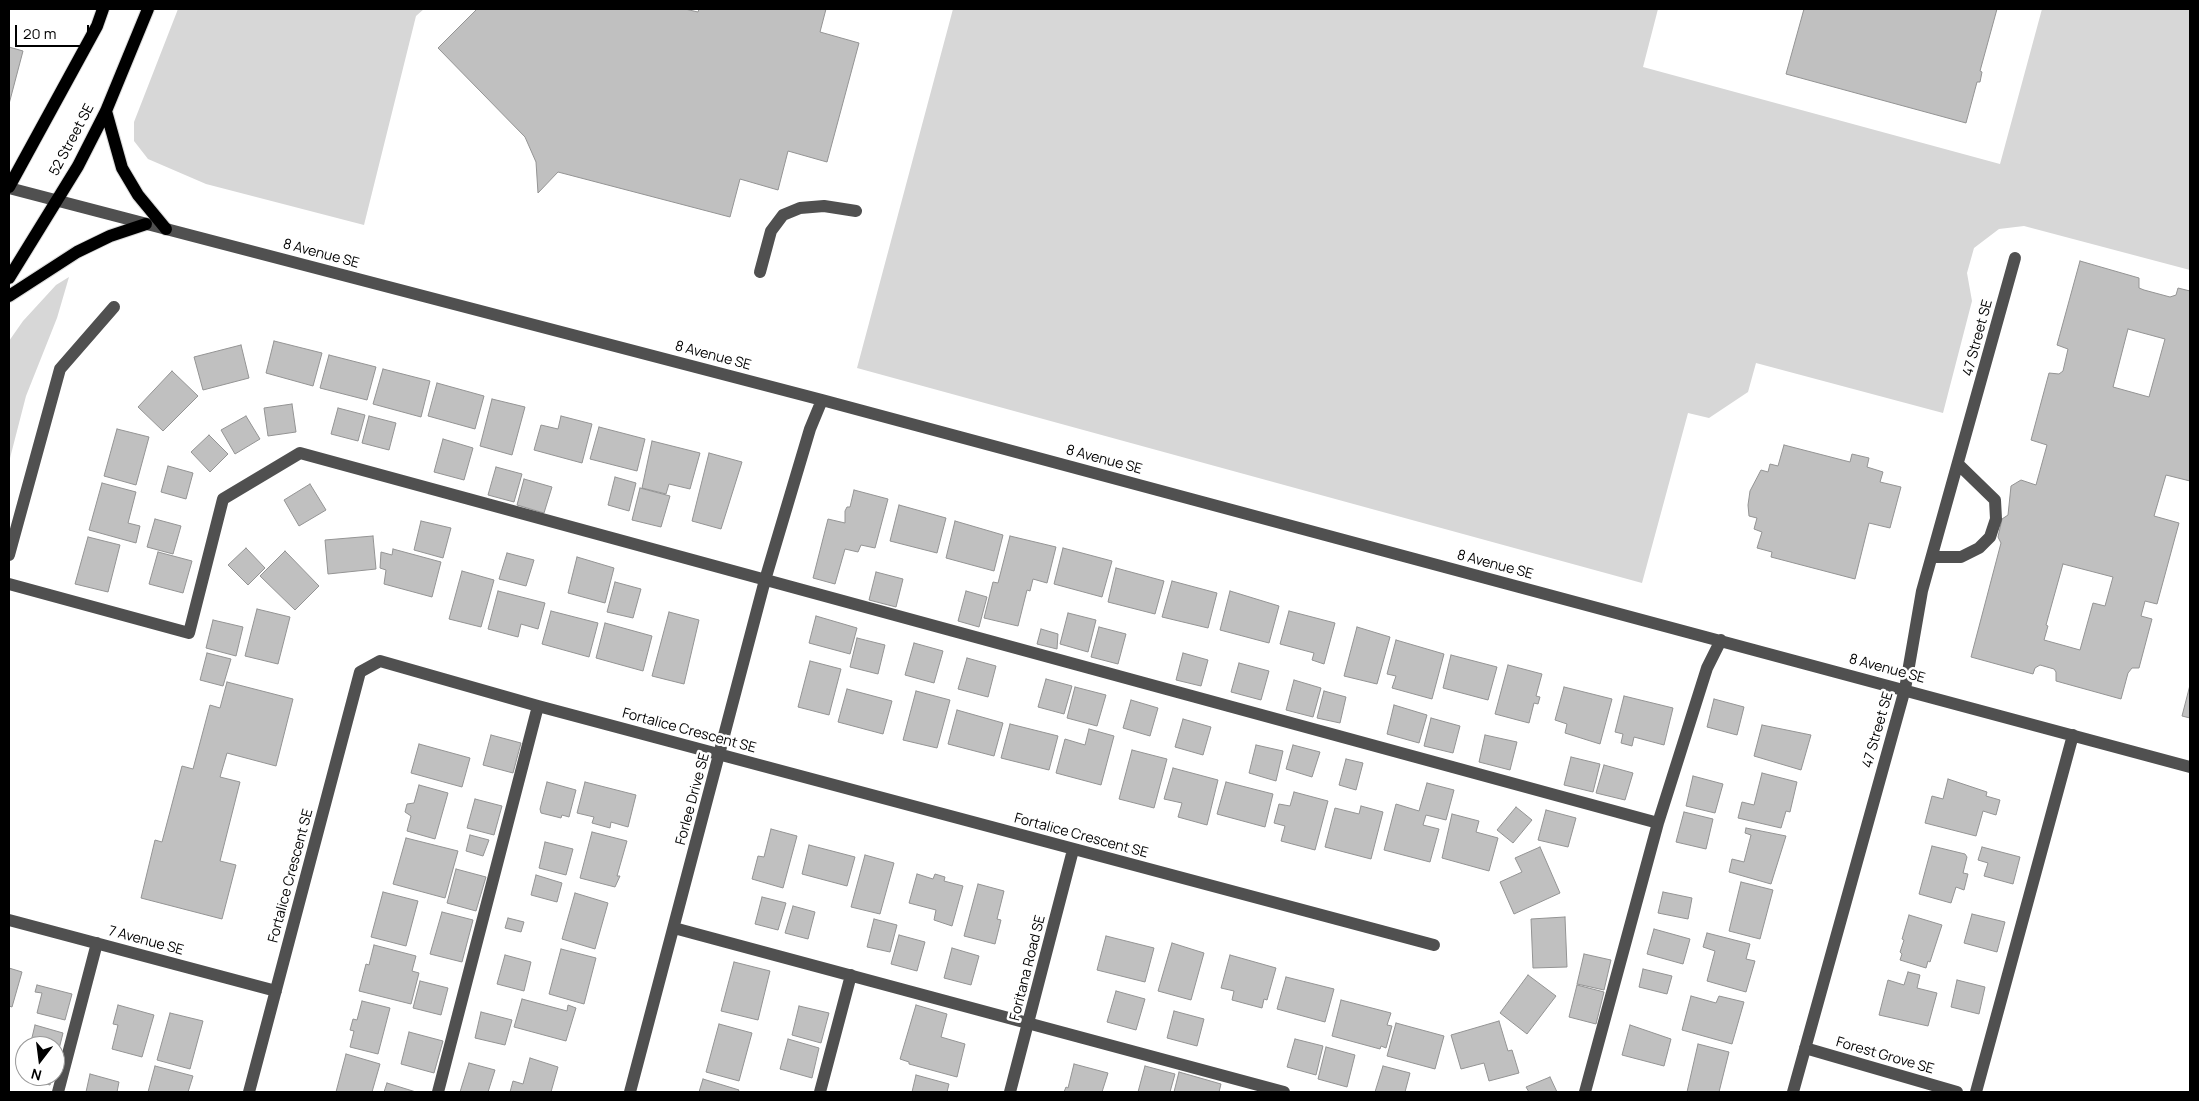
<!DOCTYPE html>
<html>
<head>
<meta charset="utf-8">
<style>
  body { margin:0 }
  #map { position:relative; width:2199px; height:1101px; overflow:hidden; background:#fff; font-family:Manrope,sans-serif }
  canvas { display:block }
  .frame { position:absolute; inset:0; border:10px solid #000; pointer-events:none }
  .north { position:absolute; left:15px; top:1036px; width:50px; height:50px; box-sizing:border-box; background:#fff; border:1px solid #999; border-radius:50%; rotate:195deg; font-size:14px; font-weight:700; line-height:20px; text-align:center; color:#000 }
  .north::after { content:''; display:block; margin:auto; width:18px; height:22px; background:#000; clip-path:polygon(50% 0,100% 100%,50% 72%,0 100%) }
  .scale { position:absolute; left:15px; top:25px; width:74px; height:22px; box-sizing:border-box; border:2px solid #000; border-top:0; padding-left:6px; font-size:15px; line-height:18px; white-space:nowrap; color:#000; -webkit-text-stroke:4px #fff; paint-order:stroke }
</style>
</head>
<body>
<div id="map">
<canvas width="2199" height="1101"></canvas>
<div class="frame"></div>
<div class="north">N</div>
<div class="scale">20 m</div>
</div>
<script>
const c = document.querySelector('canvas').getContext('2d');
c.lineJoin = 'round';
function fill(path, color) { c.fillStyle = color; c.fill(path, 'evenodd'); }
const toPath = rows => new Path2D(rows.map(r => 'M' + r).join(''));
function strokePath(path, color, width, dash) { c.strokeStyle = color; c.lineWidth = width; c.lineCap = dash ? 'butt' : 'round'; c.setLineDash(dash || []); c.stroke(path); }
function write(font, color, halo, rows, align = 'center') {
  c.font = font + ' Manrope,sans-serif'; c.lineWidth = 5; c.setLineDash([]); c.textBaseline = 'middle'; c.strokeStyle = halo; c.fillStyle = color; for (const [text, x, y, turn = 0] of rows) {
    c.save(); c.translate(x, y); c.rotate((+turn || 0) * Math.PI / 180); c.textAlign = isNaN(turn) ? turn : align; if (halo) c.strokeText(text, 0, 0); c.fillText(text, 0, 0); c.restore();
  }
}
fill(toPath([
  [178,9,424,9,416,16,364,225,206,184,148,159,134,141,134,122],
  [953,9,1658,9,1643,67,2000,164,2042,9,2190,9,2190,270,2024,226,1999,229,1974,248,1967,273,1972,301,1943,413,1756,363,1748,392,1709,418,1688,413,1642,583,857,368],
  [69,277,57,318,26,396,9,462,9,341,23,321,56,285]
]), '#d7d7d7');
const building = toPath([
  [477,9,685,9,698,12,699,9,826,9,820,32,859,43,827,162,788,151,778,190,740,179,730,217,558,172,538,193,536,162,525,137,438,48,477,9],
  [1804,9,1997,9,1980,71,1982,72,1980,82,1977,82,1966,123,1786,74,1804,9],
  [9,47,23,51,9,104,9,47],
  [2080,261,2139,278,2139,288,2144,290,2170,297,2176,295,2178,288,2190,291,2190,481,2166,475,2154,516,2179,523,2157,604,2145,601,2141,616,2152,619,2139,668,2132,668,2128,673,2121,699,2056,681,2056,672,2054,669,2040,665,2035,668,2033,674,1971,657,2001,543,1998,537,2002,519,2008,515,2011,486,2021,480,2036,485,2047,445,2031,440,2049,373,2059,374,2063,371,2068,349,2057,345,2080,261],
  [2128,329,2165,339,2149,397,2113,387,2128,329],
  [2063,564,2113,577,2105,606,2093,603,2080,650,2044,640,2048,626,2046,625,2063,564],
  [274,341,322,353,313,386,266,373,274,341],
  [241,345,249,378,203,390,194,357,241,345],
  [329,355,376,367,367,400,320,388,329,355],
  [383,369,430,381,421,417,373,404,383,369],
  [172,371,198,396,163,431,138,407,172,371],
  [437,383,484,396,475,429,428,416,437,383],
  [492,399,525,407,512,455,480,446,492,399],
  [292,404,296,432,268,436,264,408,292,404],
  [338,408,365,415,358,441,331,434,338,408],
  [246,416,260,439,235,454,221,430,246,416],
  [369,416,396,423,389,450,362,443,369,416],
  [561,416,592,424,582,463,534,450,541,425,558,429,561,416],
  [599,427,645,439,637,471,590,459,599,427],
  [117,429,149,437,136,485,104,476,117,429],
  [209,435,228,454,210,472,191,452,209,435],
  [443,439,473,448,464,480,434,472,443,439],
  [652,441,700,453,690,489,669,484,666,494,642,488,652,441],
  [1784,445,1850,462,1852,454,1869,458,1867,467,1883,472,1880,482,1901,487,1890,528,1869,523,1855,579,1771,557,1772,552,1757,548,1762,532,1754,529,1757,518,1749,516,1748,505,1750,491,1761,470,1768,472,1770,464,1778,466,1784,445],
  [709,453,742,462,721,529,692,521,709,453],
  [168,466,193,473,186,499,161,492,168,466],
  [496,467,522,474,514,502,488,495,496,467],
  [615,477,636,483,629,511,608,505,615,477],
  [524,479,552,487,544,513,517,505,524,479],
  [102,483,136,492,128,523,140,526,136,543,89,530,102,483],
  [310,484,326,510,299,526,284,500,310,484],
  [640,488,670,496,661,527,632,520,640,488],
  [854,490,888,499,875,548,861,545,858,552,845,549,835,584,813,578,828,519,845,523,845,511,847,507,850,507,854,490],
  [899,505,946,518,937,553,890,541,899,505],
  [155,519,181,526,173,554,147,547,155,519],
  [421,521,451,528,443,558,414,550,421,521],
  [955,521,1003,535,994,571,946,558,955,521],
  [373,536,376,569,328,574,325,540,373,536],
  [1010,536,1056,547,1047,583,1033,579,1030,591,1027,590,1018,626,984,618,993,582,998,583,1010,536],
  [88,537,120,545,108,592,75,584,88,537],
  [246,548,265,568,248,585,228,565,246,548],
  [1063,548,1112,561,1102,597,1054,584,1063,548],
  [393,549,441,562,432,597,384,584,386,570,380,568,381,552,392,555,393,549],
  [285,551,319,586,295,610,260,576,285,551],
  [158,552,192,561,183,593,149,584,158,552],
  [507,553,534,560,526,586,499,579,507,553],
  [577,557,614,568,605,603,568,593,577,557],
  [1116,568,1164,581,1155,614,1108,602,1116,568],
  [462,571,494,580,481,627,449,619,462,571],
  [876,572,903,579,896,607,869,600,876,572],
  [1172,581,1217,593,1208,628,1162,617,1172,581],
  [615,582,641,589,633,618,607,612,615,582],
  [498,591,545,603,538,629,521,624,518,637,488,629,498,591],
  [966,591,987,597,979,627,958,621,966,591],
  [1230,591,1279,606,1269,643,1220,630,1230,591],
  [257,609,290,617,278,664,245,656,257,609],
  [551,611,598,623,589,657,542,644,551,611],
  [1289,611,1335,623,1324,664,1312,660,1314,653,1280,644,1289,611],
  [669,612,699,620,684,684,652,676,669,612],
  [1068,613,1096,620,1088,652,1060,644,1068,613],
  [816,616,857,628,850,654,809,643,816,616],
  [213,620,243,627,236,656,206,648,213,620],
  [605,623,652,636,643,671,596,658,605,623],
  [1099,627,1126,634,1118,664,1091,657,1099,627],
  [1357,627,1390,637,1377,684,1344,676,1357,627],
  [1041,629,1058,634,1057,649,1037,644,1041,629],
  [857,638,885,645,878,674,850,667,857,638],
  [1396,640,1444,654,1432,699,1392,688,1396,676,1387,674,1396,640],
  [914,643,943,651,934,683,905,675,914,643],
  [207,653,231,659,223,686,200,680,207,653],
  [1183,653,1208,660,1201,686,1176,680,1183,653],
  [1451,655,1497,667,1488,700,1443,688,1451,655],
  [967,658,996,666,988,697,958,689,967,658],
  [810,661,841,669,829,715,798,707,810,661],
  [1239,663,1269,671,1261,700,1231,692,1239,663],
  [1508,665,1542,674,1536,696,1540,697,1538,704,1534,703,1529,723,1495,714,1508,665],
  [1046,679,1072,686,1064,714,1038,707,1046,679],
  [1294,680,1321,688,1313,717,1286,710,1294,680],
  [227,682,293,699,276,766,227,753,220,777,240,782,220,861,236,865,222,919,141,898,155,840,162,842,182,766,193,769,210,705,220,708,227,682],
  [2190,685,2190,718,2182,716,2190,685],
  [1075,687,1106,695,1097,726,1067,718,1075,687],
  [1564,687,1612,699,1600,744,1565,733,1567,724,1555,720,1564,687],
  [847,689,892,701,883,734,838,722,847,689],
  [916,691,950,700,937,748,903,740,916,691],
  [1324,691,1346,697,1340,723,1317,718,1324,691],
  [1624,696,1673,708,1664,745,1634,737,1632,746,1621,743,1623,734,1615,732,1624,696],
  [1714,699,1744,707,1737,735,1707,727,1714,699],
  [1131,700,1158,708,1150,736,1123,728,1131,700],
  [1394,705,1427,715,1419,743,1387,734,1394,705],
  [957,710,1003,723,994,756,948,744,957,710],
  [1431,718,1460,726,1453,753,1424,746,1431,718],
  [1183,719,1211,727,1203,755,1175,747,1183,719],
  [1010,724,1058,736,1049,770,1001,758,1010,724],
  [1762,725,1811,735,1801,770,1754,756,1762,725],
  [1089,729,1114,736,1101,785,1056,773,1065,739,1085,745,1089,729],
  [491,735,521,743,513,773,483,765,491,735],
  [1485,735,1517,742,1510,770,1479,762,1485,735],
  [419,744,470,758,462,787,411,773,419,744],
  [1256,745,1283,751,1276,781,1249,773,1256,745],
  [1293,745,1320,752,1312,777,1286,769,1293,745],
  [1132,750,1167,759,1154,808,1119,799,1132,750],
  [1571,757,1600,764,1593,792,1564,785,1571,757],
  [1346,759,1363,763,1356,790,1339,785,1346,759],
  [1604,765,1633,773,1625,800,1596,793,1604,765],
  [1173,768,1218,780,1207,825,1178,817,1182,803,1164,799,1173,768],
  [1762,773,1797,782,1790,812,1786,811,1781,828,1738,818,1742,802,1754,805,1762,773],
  [1693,776,1723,784,1715,813,1686,806,1693,776],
  [1948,779,1987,792,1986,796,2000,800,1996,815,1983,811,1976,836,1925,823,1932,796,1943,799,1948,779],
  [547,782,576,790,569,817,562,815,561,818,541,813,540,809,547,782],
  [585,782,636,795,628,827,611,822,610,828,592,823,594,817,577,813,585,782],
  [1226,782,1273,794,1265,827,1217,814,1226,782],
  [1427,783,1454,790,1446,820,1426,815,1423,825,1439,829,1430,862,1384,850,1396,804,1419,811,1427,783],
  [419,785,448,793,435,839,407,831,411,816,405,812,407,804,414,803,419,785],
  [1294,792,1328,801,1315,850,1281,841,1285,826,1274,823,1279,804,1290,806,1294,792],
  [475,799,502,806,494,835,467,828,475,799],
  [1361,806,1383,812,1371,859,1325,847,1335,808,1359,814,1361,806],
  [1516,807,1532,820,1513,843,1497,830,1516,807],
  [1546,810,1576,818,1568,847,1538,840,1546,810],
  [1684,812,1713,819,1706,849,1676,842,1684,812],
  [1452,814,1479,821,1476,832,1498,838,1489,871,1442,858,1452,814],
  [1746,828,1786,836,1771,884,1729,872,1732,859,1744,862,1751,835,1745,833,1746,828],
  [771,829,797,836,783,888,752,879,758,856,764,857,771,829],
  [592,832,627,841,617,876,620,876,615,887,580,878,592,832],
  [470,835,489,840,483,856,466,851,470,835],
  [406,838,458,851,445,898,393,884,406,838],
  [545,842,573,849,566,875,539,868,545,842],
  [809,845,855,857,847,886,802,874,809,845],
  [1932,846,1965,854,1967,857,1963,873,1968,874,1964,890,1956,887,1951,903,1919,894,1932,846],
  [1540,847,1560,893,1514,914,1500,882,1522,872,1515,858,1540,847],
  [1982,847,2020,857,2013,884,1984,876,1988,863,1978,860,1982,847],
  [865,855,894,863,880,914,851,907,865,855],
  [456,869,486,877,476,911,447,903,456,869],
  [917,874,933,879,935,874,945,877,944,881,963,886,952,926,934,920,936,910,909,903,917,874],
  [536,875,562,883,557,902,531,895,536,875],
  [1741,882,1773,890,1760,939,1729,931,1741,882],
  [978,884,1004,891,997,919,1001,920,995,944,964,936,978,884],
  [383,892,418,901,406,946,371,937,383,892],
  [1663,892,1692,898,1688,919,1658,913,1663,892],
  [575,893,608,903,595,949,562,939,575,893],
  [762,897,786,903,778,930,755,924,762,897],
  [793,906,815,912,808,939,785,933,793,906],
  [442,912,473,920,462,962,430,954,442,912],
  [1972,914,2005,922,1997,952,1964,943,1972,914],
  [1909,915,1942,925,1930,962,1928,961,1926,968,1900,960,1902,954,1900,952,1904,940,1902,939,1909,915],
  [1565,917,1567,967,1533,968,1531,919,1565,917],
  [508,918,524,922,521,932,505,928,508,918],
  [874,919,897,925,890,952,867,947,874,919],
  [1654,929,1690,939,1683,964,1647,954,1654,929],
  [1707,933,1750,944,1746,959,1755,961,1746,992,1707,981,1715,951,1703,947,1707,933],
  [899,935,925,942,917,971,891,964,899,935],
  [1106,936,1154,948,1145,982,1097,970,1106,936],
  [1172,943,1204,953,1191,1000,1158,991,1172,943],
  [374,945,416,956,412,971,419,973,411,1004,359,991,366,964,369,965,374,945],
  [952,948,979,956,971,985,944,978,952,948],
  [561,949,596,958,584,1004,549,994,561,949],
  [1584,954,1611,960,1604,990,1577,984,1584,954],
  [505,955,531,962,524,991,497,984,505,955],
  [1230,955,1276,968,1267,1000,1264,999,1262,1008,1232,1000,1234,991,1221,988,1230,955],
  [734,962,770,971,758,1020,721,1011,734,962],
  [9,968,22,972,12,1007,9,1006,9,968],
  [1643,969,1672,976,1667,994,1639,987,1643,969],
  [1908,972,1920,975,1917,988,1937,993,1928,1026,1879,1015,1888,980,1904,985,1908,972],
  [1528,975,1556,996,1527,1034,1500,1013,1528,975],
  [1286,977,1334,989,1325,1022,1277,1009,1286,977],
  [1957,980,1985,987,1979,1014,1951,1007,1957,980],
  [420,981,448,988,441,1015,413,1008,420,981],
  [37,985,72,994,65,1020,37,1013,42,993,35,992,37,985],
  [1577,985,1604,992,1596,1024,1569,1017,1577,985],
  [1116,991,1145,999,1136,1030,1107,1022,1116,991],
  [1691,996,1716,1003,1719,996,1744,1002,1732,1044,1682,1030,1691,996],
  [522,999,567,1011,568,1005,576,1008,566,1041,514,1027,522,999],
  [1341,1000,1391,1013,1387,1025,1392,1026,1386,1048,1381,1046,1380,1049,1332,1036,1341,1000],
  [362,1001,390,1008,378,1054,350,1047,354,1031,350,1030,353,1019,357,1020,362,1001],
  [118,1005,154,1015,142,1057,112,1049,118,1025,113,1024,118,1005],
  [916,1005,947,1014,941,1037,965,1044,957,1077,909,1064,909,1062,900,1059,916,1005],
  [799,1006,829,1013,821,1043,792,1035,799,1006],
  [1174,1011,1204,1019,1197,1046,1167,1038,1174,1011],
  [481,1012,512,1020,505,1045,475,1038,481,1012],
  [170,1013,203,1021,190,1069,157,1060,170,1013],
  [1499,1021,1508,1051,1512,1050,1519,1073,1489,1081,1484,1063,1461,1069,1451,1035,1499,1021],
  [1396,1023,1444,1036,1435,1069,1387,1056,1396,1023],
  [719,1024,752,1033,739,1081,706,1072,719,1024],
  [35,1025,63,1033,57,1057,55,1056,55,1046,30,1046,35,1025],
  [1630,1025,1671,1039,1664,1066,1622,1055,1630,1025],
  [409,1032,443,1041,434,1073,401,1064,409,1032],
  [788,1039,819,1048,812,1078,780,1069,788,1039],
  [1295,1039,1323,1046,1316,1075,1287,1067,1295,1039],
  [1698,1044,1729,1052,1719,1092,1687,1092,1698,1044],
  [1326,1047,1355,1055,1347,1087,1318,1079,1326,1047],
  [346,1054,380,1064,372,1092,336,1092,346,1054],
  [530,1058,558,1067,551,1092,510,1092,513,1081,523,1084,530,1058],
  [469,1063,495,1070,488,1092,460,1092,469,1063],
  [25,1064,25,1076,52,1076,50,1085,22,1077,25,1064],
  [1074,1064,1108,1073,1102,1092,1064,1092,1066,1087,1068,1088,1074,1064],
  [155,1066,193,1076,188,1092,148,1092,155,1066],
  [1145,1066,1175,1074,1170,1092,1138,1092,1145,1066],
  [1383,1066,1410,1073,1405,1092,1375,1092,1383,1066],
  [1179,1072,1221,1084,1219,1092,1174,1092,1179,1072],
  [90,1074,119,1082,117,1092,86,1092,90,1074],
  [916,1075,949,1084,947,1092,912,1092,916,1075],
  [1550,1077,1557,1092,1529,1092,1526,1087,1550,1077],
  [703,1079,739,1090,738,1092,699,1092,703,1079],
  [387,1083,416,1092,384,1092,387,1083]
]);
fill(building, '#c0c0c0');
strokePath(building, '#949494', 1);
const major = toPath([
  [106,111,122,168,138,195,166,229],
  [9,187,97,26,103,9],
  [9,278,78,166,106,111,148,9],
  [9,296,77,252,110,236,146,224]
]);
strokePath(major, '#dbdbdb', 14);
strokePath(toPath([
  [9,188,822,400,2190,767],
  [760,272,771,231,783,215,800,208,824,206,856,211],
  [9,555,60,369,114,307],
  [1932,557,1961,557,1979,548,1990,537,1996,519,1995,500,1958,464],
  [9,584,189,633,223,499,300,453,1658,823],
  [9,920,276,991],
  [674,928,1284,1092],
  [1805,1048,1957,1092],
  [58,1092,97,943],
  [249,1092,360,672,380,661,538,706,1434,945],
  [438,1092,538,706],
  [630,1092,765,580,810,429,822,400],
  [820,1092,851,975],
  [1010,1092,1073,850],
  [1585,1092,1658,823,1707,668,1721,640],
  [1793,1092,1905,689,1922,591,2015,258],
  [1976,1092,2073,735]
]), '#505050', 12);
strokePath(major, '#000', 12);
write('14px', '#000', '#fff', [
  ["52 Street SE",72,140,-62],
  ["8 Avenue SE",321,254,15],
  ["47 Street SE",1978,338,-75],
  ["8 Avenue SE",713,356,15],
  ["8 Avenue SE",1104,460,15],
  ["8 Avenue SE",1495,565,15],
  ["8 Avenue SE",1887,669,15],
  ["47 Street SE",1878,730,-74],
  ["Fortalice Crescent SE",689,731,15],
  ["Forlee Drive SE",693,799,-75],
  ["Fortalice Crescent SE",1081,836,15],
  ["Fortalice Crescent SE",291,876,-75],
  ["7 Avenue SE",146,941,15],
  ["Foritana Road SE",1028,968,-76],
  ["Forest Grove SE",1885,1056,16]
]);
</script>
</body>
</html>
